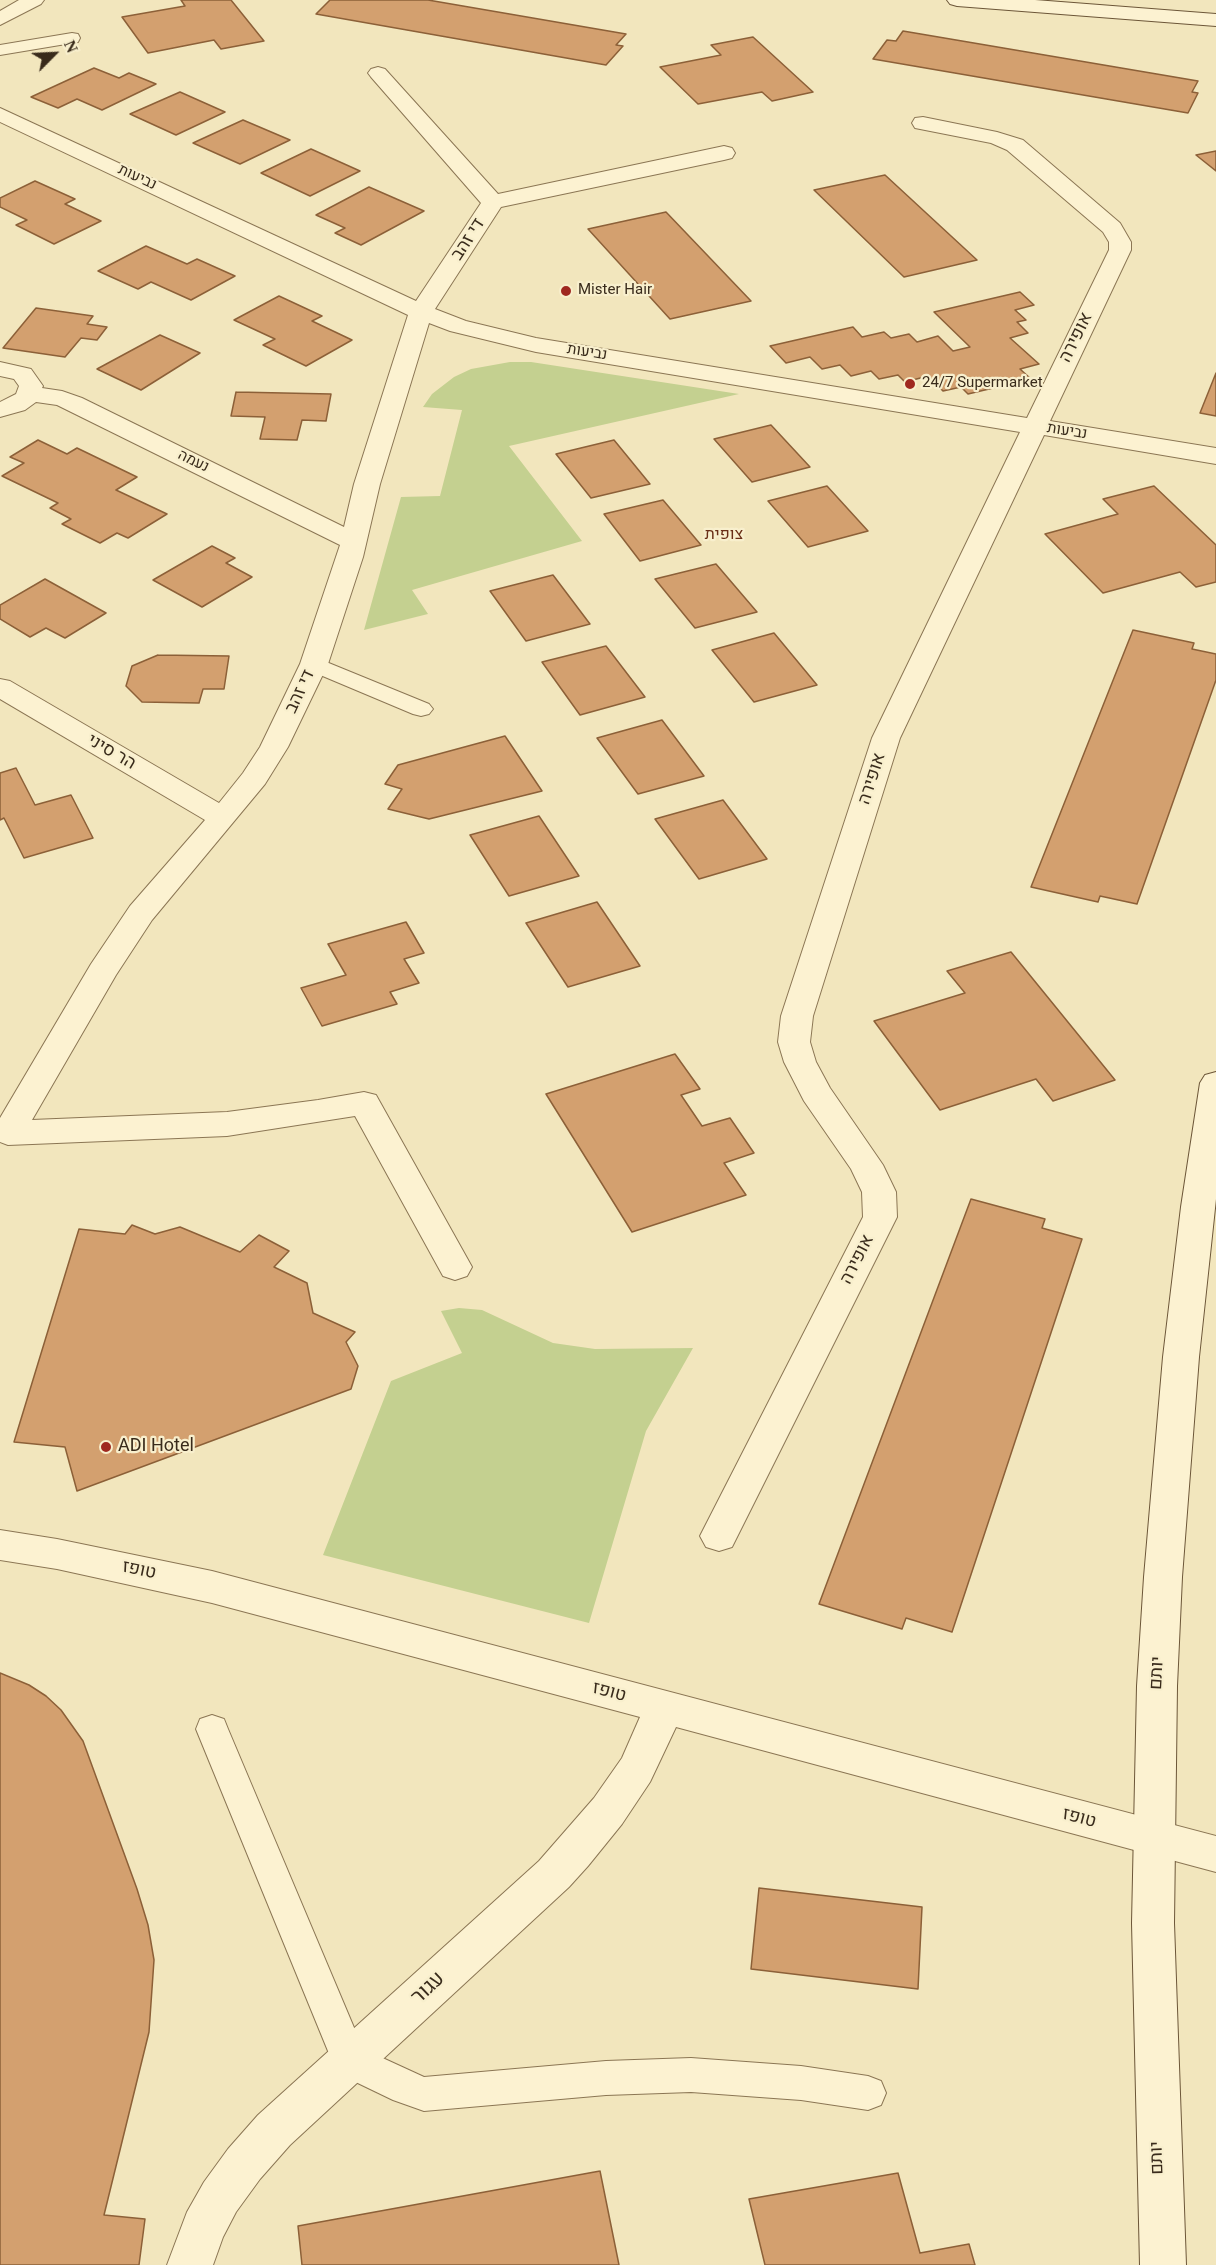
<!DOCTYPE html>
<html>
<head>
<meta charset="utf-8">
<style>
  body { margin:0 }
  #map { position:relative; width:1216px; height:2265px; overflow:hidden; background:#f2e6bd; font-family:Georgia,serif }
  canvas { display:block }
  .north { position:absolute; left:24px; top:24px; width:60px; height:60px; -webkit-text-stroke:4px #f8efcd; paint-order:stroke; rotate:66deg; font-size:16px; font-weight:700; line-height:24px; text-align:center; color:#392b1b }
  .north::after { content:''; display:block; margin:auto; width:21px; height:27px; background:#392b1b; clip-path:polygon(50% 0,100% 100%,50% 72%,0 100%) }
</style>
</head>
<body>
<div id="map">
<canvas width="1216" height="2265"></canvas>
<div class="north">N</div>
</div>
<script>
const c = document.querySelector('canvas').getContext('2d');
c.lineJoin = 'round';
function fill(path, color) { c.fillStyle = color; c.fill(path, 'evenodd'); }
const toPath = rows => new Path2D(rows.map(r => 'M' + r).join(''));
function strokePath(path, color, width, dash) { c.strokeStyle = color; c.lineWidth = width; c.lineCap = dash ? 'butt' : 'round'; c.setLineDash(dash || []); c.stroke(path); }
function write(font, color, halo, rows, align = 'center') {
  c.font = font + ' Georgia,Heebo,serif'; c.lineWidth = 4.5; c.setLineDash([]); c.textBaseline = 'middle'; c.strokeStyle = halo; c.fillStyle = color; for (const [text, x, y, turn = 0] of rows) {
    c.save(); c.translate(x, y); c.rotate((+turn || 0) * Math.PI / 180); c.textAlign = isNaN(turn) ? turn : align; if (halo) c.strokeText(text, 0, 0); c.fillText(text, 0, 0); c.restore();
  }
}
fill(toPath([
  [510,362,531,362,739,394,509,446,582,541,412,590,428,614,364,630,401,497,440,496,462,410,423,407,432,394,454,377,471,369],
  [459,1308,482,1310,553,1343,595,1349,693,1348,646,1431,589,1623,323,1555,391,1381,462,1353,441,1311]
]), '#c4d090');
const building = toPath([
  [181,0,231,0,264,41,221,49,214,40,148,53,122,17,185,6,181,0],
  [330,0,428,0,626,34,616,45,623,46,606,65,316,14,330,0],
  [903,31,1198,81,1192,92,1198,93,1188,113,873,59,887,40,896,41,903,31],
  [753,37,813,92,772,101,762,92,698,104,660,67,721,55,711,45,753,37],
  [94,68,119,78,129,73,156,84,102,110,77,99,58,108,31,97,94,68],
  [180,92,225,112,176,135,130,114,180,92],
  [243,120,290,140,240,164,193,143,243,120],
  [311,149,360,171,310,196,261,173,311,149],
  [1216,151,1216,171,1196,155,1216,151],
  [885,175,977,260,904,277,814,190,885,175],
  [35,181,75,199,65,204,101,221,54,244,16,225,27,220,0,207,0,198,35,181],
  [369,187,424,211,361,245,335,233,345,228,316,215,369,187],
  [666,212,751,301,670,319,588,229,666,212],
  [146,246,187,264,197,259,235,276,191,300,151,282,138,289,98,271,146,246],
  [1020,292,1034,305,1015,310,1026,320,1017,322,1028,333,1010,338,1039,364,1020,369,1031,379,968,394,961,387,943,391,928,376,905,382,898,375,879,379,871,371,851,376,840,365,822,369,810,357,786,363,770,346,853,327,862,337,884,332,891,338,909,334,917,342,938,336,953,351,970,347,934,312,1020,292],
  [279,296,322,316,312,321,352,340,306,366,263,345,275,339,234,320,279,296],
  [36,308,93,316,87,324,107,327,97,340,81,338,65,357,3,348,36,308],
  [160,335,200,353,141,390,97,369,160,335],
  [1216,373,1216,416,1200,413,1216,373],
  [236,392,331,394,326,421,302,420,297,440,260,439,265,417,231,416,236,392],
  [771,425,810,467,752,482,714,439,771,425],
  [38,440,67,454,77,448,137,477,116,490,167,514,128,538,117,533,100,543,62,524,71,519,50,508,58,503,2,476,24,463,10,457,38,440],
  [614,440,650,484,591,498,556,454,614,440],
  [827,486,868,531,808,547,768,501,827,486],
  [1154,486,1216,545,1216,582,1196,587,1180,572,1103,593,1045,534,1118,514,1103,499,1154,486],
  [663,500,701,545,640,561,604,514,663,500],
  [212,546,235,558,226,563,252,577,202,607,153,580,212,546],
  [716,564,757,612,695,628,655,579,716,564],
  [553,575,590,624,526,641,490,591,553,575],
  [45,579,106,613,65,638,46,628,30,637,0,619,0,605,45,579],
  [1133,630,1194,643,1192,649,1216,654,1216,680,1137,904,1100,896,1098,902,1031,887,1133,630],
  [774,633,817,685,754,702,712,650,774,633],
  [606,646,645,697,580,715,542,662,606,646],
  [158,655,229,656,224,689,203,689,199,703,142,702,126,686,132,666,158,655],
  [662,720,704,776,638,794,597,738,662,720],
  [505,736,542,791,429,819,388,809,402,789,385,784,398,765,505,736],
  [16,768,35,805,71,795,93,838,24,858,4,818,0,820,0,773,16,768],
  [723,800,767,859,699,879,655,819,723,800],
  [539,816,579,876,509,896,470,835,539,816],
  [597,902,640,966,568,987,526,923,597,902],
  [406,922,424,953,404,959,419,983,390,992,397,1004,322,1026,301,988,346,975,328,944,406,922],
  [1011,952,1115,1080,1053,1101,1036,1079,940,1110,874,1021,965,993,947,971,1011,952],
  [675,1054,700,1089,681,1095,702,1126,730,1118,754,1153,724,1163,746,1195,632,1232,546,1094,675,1054],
  [971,1199,1045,1219,1042,1228,1082,1239,952,1632,906,1618,902,1629,819,1604,971,1199],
  [132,1225,155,1234,180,1227,240,1252,259,1235,289,1251,274,1267,307,1283,313,1313,355,1332,346,1342,358,1366,351,1389,77,1491,65,1447,14,1442,79,1229,125,1234,132,1225],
  [0,1673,29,1685,46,1696,61,1710,83,1741,137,1889,148,1925,154,1960,149,2032,104,2215,145,2219,139,2265,0,2265,0,1673],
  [759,1888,922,1907,918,1989,751,1969,759,1888],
  [600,2171,619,2265,302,2265,298,2226,600,2171],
  [898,2173,920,2253,969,2244,975,2265,765,2265,749,2199,898,2173]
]);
fill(building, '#d3a06f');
strokePath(building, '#8c6038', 1.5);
const service = toPath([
  [72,33,78,34,80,38,78,42,0,55,0,45,72,33],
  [314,657,429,704,433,709,429,714,421,716,413,714,306,669,303,664,306,659,314,657],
  [212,1715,224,1719,228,1729,363,2049,424,2077,606,2061,691,2058,801,2066,868,2076,881,2081,886,2093,881,2105,868,2110,801,2100,691,2092,606,2095,424,2111,393,2100,337,2073,196,1729,200,1719,212,1715]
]);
const minor = toPath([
  [378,67,385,69,498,194,724,146,732,148,735,153,732,158,724,160,501,207,435,309,466,321,536,338,1027,418,1109,250,1109,242,1103,232,1007,150,991,143,915,128,912,123,915,118,923,117,997,132,1023,140,1120,223,1131,242,1131,250,1050,421,1216,448,1216,464,1044,435,900,738,813,1016,810,1042,816,1062,830,1088,883,1165,896,1192,897,1217,732,1547,719,1551,706,1547,700,1536,863,1217,862,1192,851,1169,804,1101,784,1062,778,1042,781,1016,872,738,1020,432,536,352,450,331,429,323,380,484,363,557,328,664,288,747,265,784,152,920,116,975,32,1120,227,1112,318,1100,364,1092,376,1095,472,1267,467,1276,455,1280,443,1276,355,1116,227,1136,8,1145,0,1142,0,1118,91,964,130,906,205,820,0,699,0,679,10,681,219,803,243,773,260,747,300,664,340,545,57,405,36,402,25,410,0,417,0,402,16,394,19,386,14,379,0,376,0,362,31,369,43,386,42,388,62,391,82,398,344,527,354,484,408,315,0,122,0,108,416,301,481,203,371,77,368,73,371,69,378,67],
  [0,1530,57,1539,212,1571,1216,1836,1216,1872,676,1727,650,1782,622,1824,588,1866,569,1887,290,2145,260,2179,236,2212,223,2237,213,2265,167,2265,187,2212,204,2182,228,2149,258,2115,539,1861,594,1798,622,1758,640,1717,212,1603,57,1569,0,1560,0,1530]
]);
const tertiary = toPath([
  [19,0,44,0,41,4,0,25,0,11,19,0]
]);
const secondary = toPath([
  [947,0,1035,0,1216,14,1216,26,957,6,950,4,947,0],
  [1216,1072,1216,1199,1199,1357,1182,1577,1177,1686,1174,1923,1186,2265,1140,2265,1132,1923,1137,1686,1144,1577,1163,1357,1181,1207,1200,1083,1205,1075,1216,1072]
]);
strokePath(service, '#8b7654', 2);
strokePath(minor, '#8b7654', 2);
strokePath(tertiary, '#8b7654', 2);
strokePath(secondary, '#6c5638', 2);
fill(service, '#fcf2d1');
fill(minor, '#fcf2d1');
fill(tertiary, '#fcf2d1');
fill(secondary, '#fcf2d1');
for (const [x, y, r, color] of [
  [566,291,6,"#9f281f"],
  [910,384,6,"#9f281f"],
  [106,1447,6,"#9f281f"]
]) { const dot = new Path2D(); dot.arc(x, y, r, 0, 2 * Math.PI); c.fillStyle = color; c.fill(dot); strokePath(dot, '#f8efcd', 2); }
write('15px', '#392b1b', '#f8efcd', [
  ["נביעות",137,178,25],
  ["נביעות",587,353,9],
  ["נביעות",1067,432,9],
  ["נעמה",193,462,26]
]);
write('15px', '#392b1b', '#f8efcd', [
  ["Mister Hair",578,291],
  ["24/7 Supermarket",922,384]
], 'left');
write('16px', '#692e16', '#f8efcd', [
  ["צופית",724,536]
]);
write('18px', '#392b1b', '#f8efcd', [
  ["די זהב",469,240,-57],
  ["אופירה",1077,338,-64],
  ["די זהב",301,692,-65],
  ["הר סיני",111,753,30],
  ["אופירה",873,779,-72],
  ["אופירה",858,1260,-63],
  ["טופז",139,1571,12],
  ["יותם",1158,1673,-87],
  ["טופז",609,1693,15],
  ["טופז",1079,1819,15],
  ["יותם",1158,2158,-92]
]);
write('18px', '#392b1b', '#f8efcd', [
  ["ADI Hotel",118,1447]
], 'left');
write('21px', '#392b1b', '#f8efcd', [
  ["עגור",429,1989,-43]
]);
</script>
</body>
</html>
